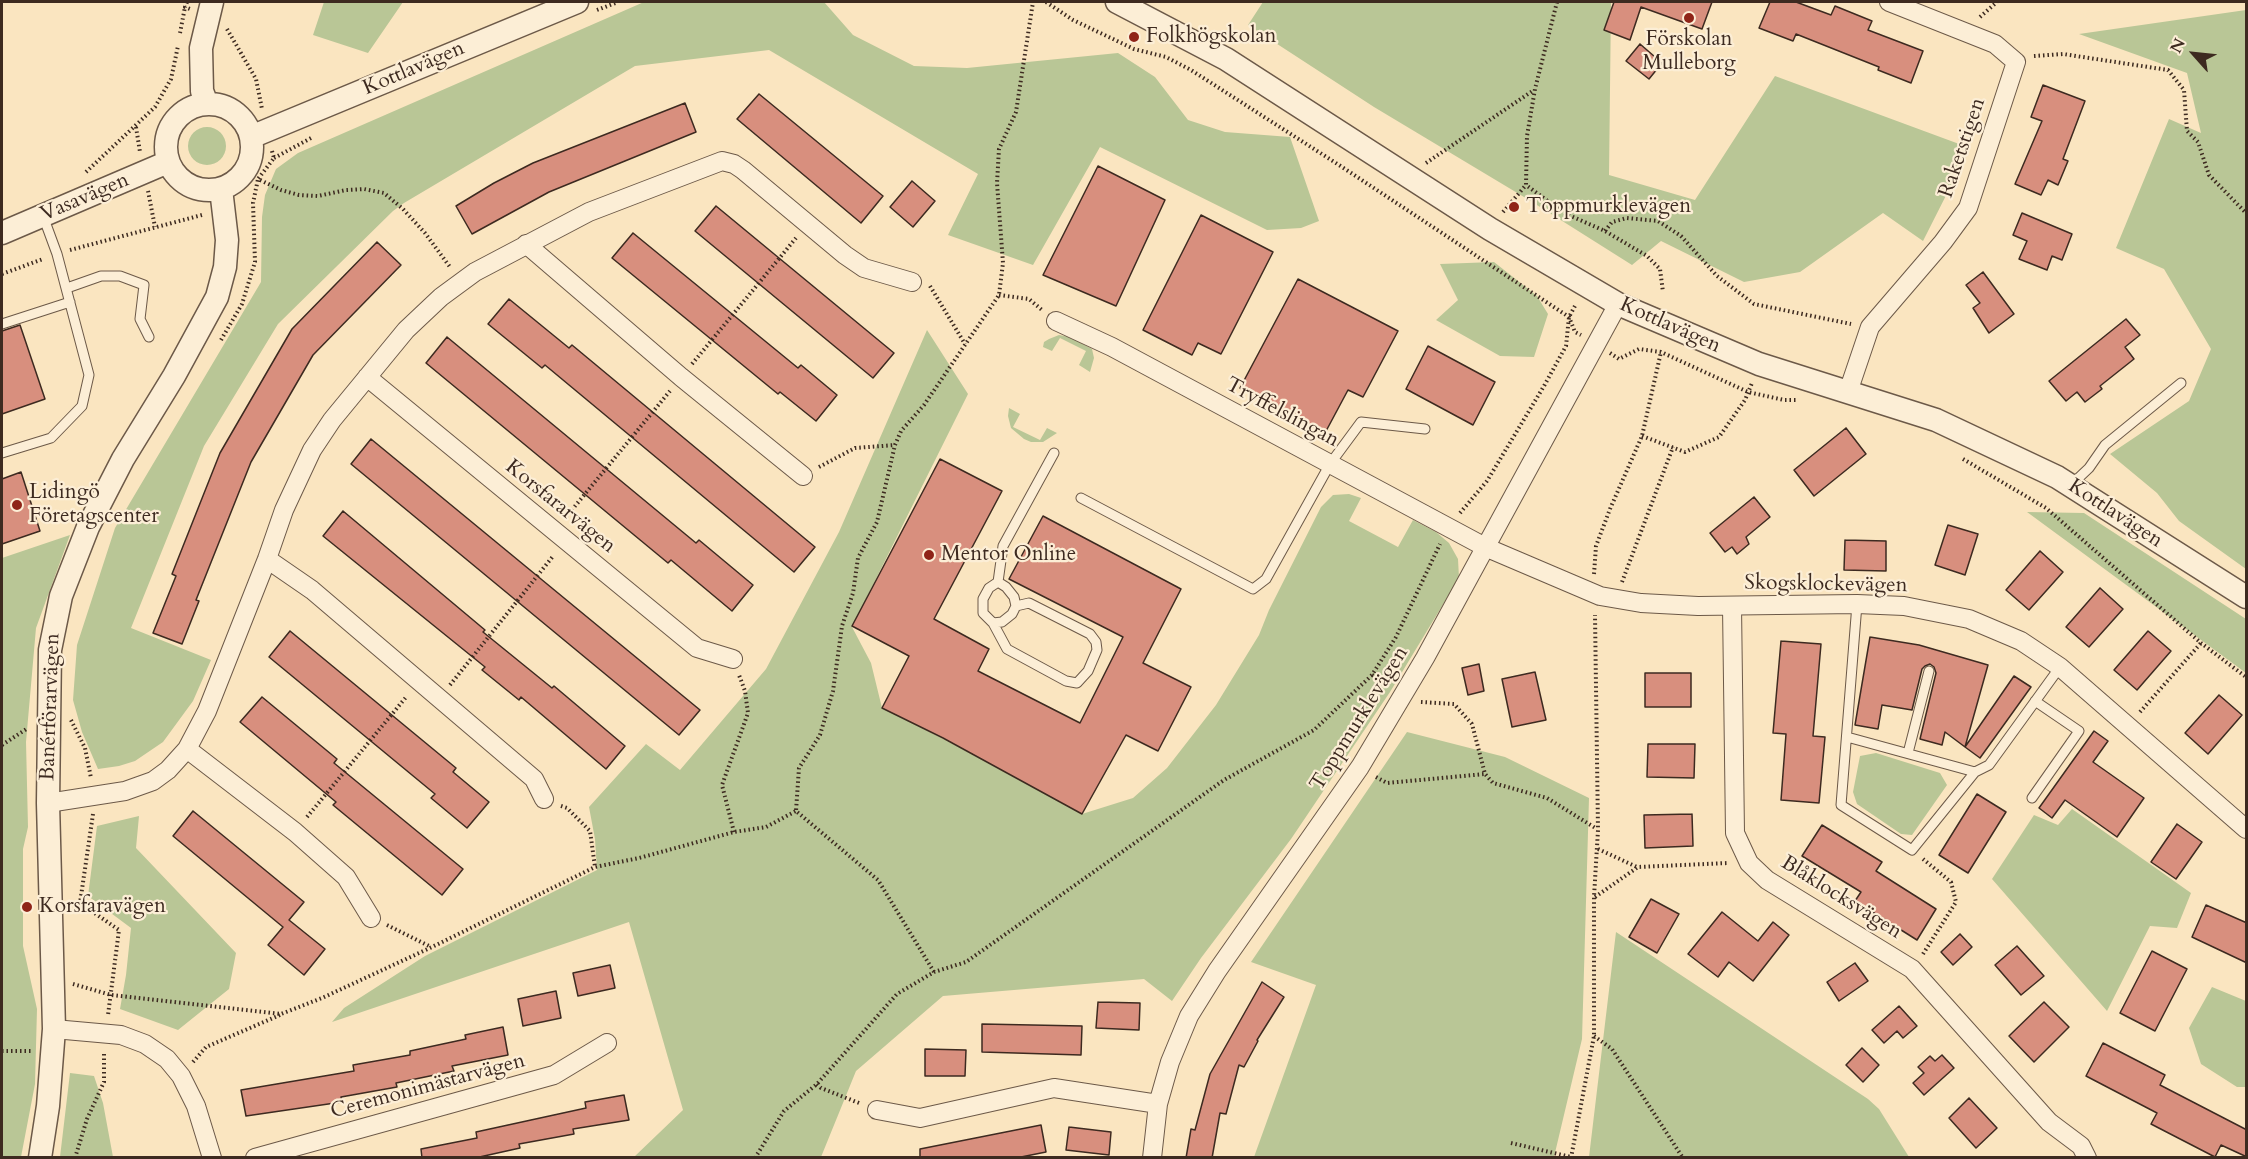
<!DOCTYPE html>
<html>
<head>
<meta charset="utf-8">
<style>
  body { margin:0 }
  #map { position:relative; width:2248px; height:1159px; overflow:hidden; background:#fae5c0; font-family:Cardo,serif }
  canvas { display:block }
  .frame { position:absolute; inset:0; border:3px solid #3d2a20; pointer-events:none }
  .north { position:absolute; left:2164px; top:24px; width:60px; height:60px; -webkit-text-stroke:4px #fceed6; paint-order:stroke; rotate:297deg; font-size:16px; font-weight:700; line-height:24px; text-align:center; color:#3d2a20 }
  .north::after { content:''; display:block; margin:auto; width:21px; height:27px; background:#3d2a20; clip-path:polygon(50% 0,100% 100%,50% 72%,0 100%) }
</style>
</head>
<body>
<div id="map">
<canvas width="2248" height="1159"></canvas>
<div class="frame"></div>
<div class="north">N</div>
</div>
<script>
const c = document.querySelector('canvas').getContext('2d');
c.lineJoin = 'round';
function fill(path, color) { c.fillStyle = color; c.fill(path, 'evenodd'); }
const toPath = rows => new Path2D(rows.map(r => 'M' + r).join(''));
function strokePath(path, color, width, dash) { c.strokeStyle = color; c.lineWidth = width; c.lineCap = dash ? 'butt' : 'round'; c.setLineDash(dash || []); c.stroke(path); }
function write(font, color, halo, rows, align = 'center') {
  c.font = font + ' Cardo,serif'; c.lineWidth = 4.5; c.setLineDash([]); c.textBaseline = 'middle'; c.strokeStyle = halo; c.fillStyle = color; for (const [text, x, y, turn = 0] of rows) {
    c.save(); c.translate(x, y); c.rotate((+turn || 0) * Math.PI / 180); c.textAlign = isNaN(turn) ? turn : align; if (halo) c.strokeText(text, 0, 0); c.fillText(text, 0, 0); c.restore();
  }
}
fill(toPath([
  [324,2,403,2,368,53,313,35],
  [644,2,824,2,853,35,914,66,967,68,1118,53,1155,77,1188,120,1225,132,1290,137,1319,221,1301,228,1267,230,1100,147,1033,265,948,235,978,174,769,50,635,66,404,203,393,211,278,324,204,446,131,628,211,660,193,701,163,742,135,761,119,766,98,769,82,732,73,700,77,645,115,528,261,282,262,217,265,195,276,169,298,153],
  [1263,2,1611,2,1609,175,1695,200,1775,76,1970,148,1923,241,1883,213,1800,272,1744,282,1661,241,1632,265,1529,200,1374,107,1248,25],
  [2246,10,2246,569,2179,521,2157,493,2110,454,2189,401,2211,349,2164,269,2116,248,2169,119,2201,133,2187,73,2079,34],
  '188 146a19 19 0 1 1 38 0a19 19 0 1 1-38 0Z',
  [1494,262,1537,296,1548,314,1534,357,1500,356,1436,320,1458,300,1440,264],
  [927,330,968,394,852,627,871,663,882,708,955,745,1082,814,1133,798,1167,768,1216,705,1259,635,1269,610,1321,507,1333,495,1349,494,1361,498,1349,521,1398,547,1413,520,1436,532,1449,543,1458,559,1459,578,1390,692,1291,839,1201,958,1172,1001,1144,979,943,996,856,1071,821,1157,634,1157,683,1110,629,922,332,1022,344,1008,425,956,597,870,595,839,589,807,646,744,680,770,766,669,839,532],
  [1059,335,1070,337,1092,349,1094,358,1090,372,1079,365,1086,351,1060,338,1052,351,1043,347,1044,342,1049,339],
  [1009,408,1020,414,1013,427,1040,440,1047,428,1057,433,1043,442,1031,442,1024,439,1011,428,1008,416],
  [2027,512,2084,513,2246,619,2246,673],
  [70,535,36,628,26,742,28,827,23,849,23,946,37,1009,35,1084,21,1157,2,1157,2,558],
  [1407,732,1505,757,1589,798,1582,1039,1554,1157,1254,1157,1316,985,1251,962],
  [1876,753,1940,773,1947,785,1912,835,1901,834,1857,804,1853,792,1860,756],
  [2072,809,2191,893,2177,928,2150,926,2107,1011,1992,879,2034,815,2058,825],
  [139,816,136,848,236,953,229,989,178,1030,120,1009,126,975,131,928,88,896,97,826],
  [1616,932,1868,1099,1879,1109,1909,1157,1589,1157],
  [2212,987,2246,1001,2246,1087,2237,1087,2201,1064,2189,1028],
  [70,1073,94,1076,103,1103,113,1157,60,1157]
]), '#b9c696');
const building = toPath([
  [1614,2,1712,2,1702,29,1641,7,1630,40,1604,30,1614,2],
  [1770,2,1796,2,1831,15,1835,6,1872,21,1868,30,1923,51,1911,83,1878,70,1879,67,1796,34,1793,41,1759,28,1770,2],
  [1640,44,1662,63,1649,79,1626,61,1640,44],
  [2043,85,2085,101,2063,159,2068,161,2058,185,2048,180,2041,195,2015,184,2042,121,2031,117,2043,85],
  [759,94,883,196,861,223,737,119,759,94],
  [685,103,696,132,549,192,472,234,456,206,494,183,533,163,685,103],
  [1098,166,1165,200,1116,306,1043,275,1098,166],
  [912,181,935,201,913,227,890,207,912,181],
  [716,206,894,353,873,378,695,231,716,206],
  [2022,213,2072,234,2062,260,2052,256,2047,270,2019,259,2027,241,2013,235,2022,213],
  [1201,215,1273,252,1221,354,1198,343,1192,355,1143,330,1201,215],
  [633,233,798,368,801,365,837,395,816,421,780,392,778,394,612,258,633,233],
  [377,242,401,265,313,355,251,462,196,600,199,601,182,644,153,633,176,576,172,574,220,453,292,329,377,242],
  [1983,272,2014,314,1989,333,1973,308,1980,303,1966,285,1983,272],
  [1298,279,1398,331,1363,397,1348,390,1325,433,1240,388,1298,279],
  [509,299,569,348,572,345,815,547,794,572,545,365,542,368,488,324,509,299],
  [2126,319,2140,335,2125,347,2134,359,2100,386,2102,389,2085,402,2077,392,2066,401,2049,381,2126,319],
  [20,325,45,399,2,414,2,331,20,325],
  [447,337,696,543,699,540,753,585,732,611,671,560,668,563,426,363,447,337],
  [1428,346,1495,382,1473,425,1406,389,1428,346],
  [1846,428,1866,454,1814,496,1794,470,1846,428],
  [371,439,700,710,679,735,351,464,371,439],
  [940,459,1002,491,934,619,989,649,978,671,1080,723,1123,637,1009,579,1043,516,1181,589,1143,663,1191,687,1158,751,1126,735,1082,814,943,738,882,708,909,656,852,626,940,459],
  [21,472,40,531,2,544,2,479,21,472],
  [1754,497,1770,517,1746,537,1749,544,1737,554,1732,547,1725,552,1710,533,1754,497],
  [343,511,485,630,483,632,552,688,554,686,625,746,606,769,521,697,519,700,482,670,485,667,323,536,343,511],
  [1948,525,1978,534,1965,575,1935,565,1948,525],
  [1845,540,1886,541,1886,571,1844,570,1845,540],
  [2040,551,2063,572,2029,610,2006,590,2040,551],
  [2100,588,2123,609,2089,647,2066,627,2100,588],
  [290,631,456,768,453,772,489,802,467,828,431,798,435,794,269,657,290,631],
  [2148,631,2171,651,2137,690,2114,670,2148,631],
  [1870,637,1919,645,1988,665,1965,747,1945,732,1942,745,1920,739,1936,673,1934,667,1930,664,1925,666,1922,669,1912,710,1882,705,1878,729,1855,725,1870,637],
  [1781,641,1821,644,1813,736,1825,737,1819,803,1781,800,1786,734,1773,733,1781,641],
  [1479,664,1484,691,1468,695,1462,668,1479,664],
  [1535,672,1546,720,1512,727,1502,679,1535,672],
  [1645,673,1691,673,1691,707,1645,707,1645,673],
  [2014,676,2031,687,1980,758,1965,747,2014,676],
  [2219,695,2242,715,2208,754,2185,733,2219,695],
  [262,697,337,759,334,763,463,869,442,895,333,805,336,802,240,722,262,697],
  [2094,731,2108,741,2093,762,2144,798,2117,837,2065,800,2052,818,2039,808,2094,731],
  [1648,744,1695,744,1694,778,1647,777,1648,744],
  [1977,794,2006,812,1968,873,1939,855,1977,794],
  [193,811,304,902,289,920,325,949,304,975,268,945,283,927,173,836,193,811],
  [1692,814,1693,846,1645,848,1644,815,1692,814],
  [2177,824,2202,842,2176,879,2151,862,2177,824],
  [1822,825,1882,862,1876,871,1936,909,1917,940,1855,901,1861,892,1802,856,1822,825],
  [1651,899,1679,914,1657,953,1629,937,1651,899],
  [2206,905,2247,923,2247,963,2192,937,2206,905],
  [1722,912,1758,941,1773,922,1789,935,1753,981,1729,962,1718,977,1688,954,1722,912],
  [1960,934,1972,947,1953,965,1941,952,1960,934],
  [2017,946,2044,976,2021,995,1995,965,2017,946],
  [2152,951,2187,969,2155,1031,2120,1013,2152,951],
  [1855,963,1868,981,1839,1001,1827,982,1855,963],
  [610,965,615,988,578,996,573,973,610,965],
  [1262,982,1284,997,1257,1040,1258,1041,1244,1067,1239,1065,1226,1114,1220,1113,1212,1158,1186,1158,1191,1129,1195,1130,1210,1074,1262,982],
  [556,991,561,1018,523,1026,518,999,556,991],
  [1098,1002,1140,1003,1139,1030,1096,1028,1098,1002],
  [2044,1002,2069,1027,2034,1062,2009,1036,2044,1002],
  [1899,1006,1917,1026,1903,1038,1897,1031,1884,1043,1872,1030,1899,1006],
  [982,1024,1082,1026,1081,1055,982,1052,982,1024],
  [503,1027,508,1055,452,1066,454,1071,396,1083,397,1087,341,1097,342,1102,246,1116,241,1090,354,1071,353,1065,410,1055,410,1051,466,1039,465,1035,503,1027],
  [2103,1043,2165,1075,2160,1085,2247,1130,2247,1157,2221,1145,2215,1157,2151,1124,2157,1113,2086,1076,2103,1043],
  [1862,1048,1879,1065,1863,1082,1846,1065,1862,1048],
  [925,1049,966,1050,965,1076,925,1076,925,1049],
  [1942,1055,1954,1068,1924,1095,1913,1083,1924,1073,1918,1067,1930,1056,1935,1061,1942,1055],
  [624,1095,629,1120,573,1129,574,1134,519,1144,520,1148,475,1158,422,1158,421,1149,477,1138,476,1132,586,1108,585,1102,624,1095],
  [1969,1098,1997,1128,1976,1148,1949,1118,1969,1098],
  [1041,1125,1046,1152,1016,1158,920,1158,920,1149,1041,1125],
  [1069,1127,1111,1132,1109,1155,1066,1150,1069,1127]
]);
fill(building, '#d88f7e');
strokePath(building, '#3d2a20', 1.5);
const service = toPath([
  [67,288,101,276,120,276,144,285,140,319,149,337],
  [2,324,70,302],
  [2,453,51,438,82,406,89,375,57,254,43,216],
  [2070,486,2089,468,2105,445,2181,383],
  [1081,498,1253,589,1266,579,1330,464,1361,422,1425,429],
  [998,582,1006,587,1014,597,1016,606,1012,614,1002,622,993,623,983,613,983,599,989,588,998,582,1003,546,1054,453],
  [1857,604,1841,805,1912,850,1975,772,1989,765,2060,667],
  [993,623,1007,649,1066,681,1077,683,1088,671,1097,650,1096,642,1090,634,1029,603,1016,606],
  [1847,737,1975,772],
  [1908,753,1929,671],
  [2032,798,2079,731,2035,701]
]);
const minor = toPath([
  [526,244,681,377,803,476],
  [1056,321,1112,347,1485,547,1600,596,1641,603,1698,606,1857,604,1904,606,1969,619,2021,641,2060,667,2246,829],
  [367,377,697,648,733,659],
  [1848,392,1870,327,1943,242,1968,208,2016,62,1995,44,1889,2],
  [267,559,312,590,534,779,544,799],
  [1732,606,1735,833,1749,863,1767,880,1912,969,2049,1122,2081,1146,2087,1158],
  [187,749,295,832,346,877,371,918],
  [48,803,125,791,153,781,168,770,187,749,207,711,267,559,284,510,312,450,332,420,406,330,441,297,475,272,589,212,722,161,734,164,743,170,845,255,864,268,912,282],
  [54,1029,121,1035,145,1044,167,1059,181,1076,196,1106,212,1158],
  [877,1110,920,1118,1054,1088,1158,1104],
  [255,1158,554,1075,607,1043],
  [1152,1158,1158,1104,1170,1062,1189,1016,1217,971,1360,767,1425,658,1618,304]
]);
const tertiary = toPath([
  [1117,2,1226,59,1490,229,1618,304,1759,364,1936,420,2057,477,2246,597],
  '166 147a43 43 0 1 1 86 0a43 43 0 1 1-86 0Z',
  [207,104,202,91,201,48,212,2],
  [251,137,577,2],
  [2,233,168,162],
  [40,1158,48,1106,54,1029,48,803,50,650,61,596,88,527,123,459,174,376,217,297,225,267,227,240,221,189]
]);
strokePath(service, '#6c5948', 11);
strokePath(minor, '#6c5948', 20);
strokePath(tertiary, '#6c5948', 25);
strokePath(toPath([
  [187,2,185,7,190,9],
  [1046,2,1073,20,1134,49,1166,57,1191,70,1339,165,1569,317,1575,332,1581,335],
  [1557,2,1535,89,1527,136,1526,185,1564,213,1605,231,1647,256,1660,269,1663,292],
  [597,10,618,2],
  [1980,17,1997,2],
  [227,29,256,79,262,109],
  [180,33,185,7],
  [2034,56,2063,54,2168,70,2184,90,2187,131,2198,142,2209,175,2246,213],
  [136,127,140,152],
  [272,151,274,158,258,179,281,190,299,195,318,196,346,190,364,189,384,193,403,209,425,233,450,267],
  [274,158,313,137],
  [1426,163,1534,90],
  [86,172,155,107,171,79,178,46],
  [148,191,155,227],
  [1503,212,1526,185],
  [1605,231,1612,222,1627,218,1658,221,1681,236,1717,276,1754,304,1851,324],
  [70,250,202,215],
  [2,274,43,259],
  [930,286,965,344],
  [999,295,1029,299,1042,310],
  [221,340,242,304,255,262,253,203,258,179],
  [1610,353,1619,359,1639,349,1661,352,1748,392,1784,400,1798,400],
  [692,364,796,238],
  [1642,436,1685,452,1719,437,1745,400,1752,383],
  [1963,459,2046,508,2201,643,2246,677],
  [819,467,855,448,895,445],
  [1460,513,1487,481,1544,386,1566,346,1569,317,1576,304],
  [566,517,670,391],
  [1594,574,1596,546,1610,509,1642,436,1661,352],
  [1622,582,1673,447],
  [1372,675,1389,685],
  [450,685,554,555],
  [1421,702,1454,704,1472,724,1485,774,1493,783,1547,798,1597,829],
  [2140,712,2201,643],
  [71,720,85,748,91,778],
  [2,745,28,728],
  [1376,777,1387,783,1485,774],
  [561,806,567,808,590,831,595,867],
  [93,814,80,903,119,930,108,1015],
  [307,817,407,696],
  [734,832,722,785,748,713,745,691,739,675],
  [1598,849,1637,867],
  [1595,897,1638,867,1728,863],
  [387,925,431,947],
  [1923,954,1956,902,1951,882,1923,859],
  [934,972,878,880,796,811,799,768,820,735,833,691,842,626,853,593,858,558,877,522,895,445,901,431,924,405,999,295,1003,263,997,183,999,149,1016,112,1033,2],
  [73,984,111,995,281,1014,322,998,432,947,595,867,639,858,734,832,766,827,796,811],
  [1594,1036,1612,1049,1683,1158],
  [2,1051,31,1051],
  [193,1062,206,1047,280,1015],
  [817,1084,821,1088,859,1103],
  [1511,1143,1571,1157],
  [75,1158,87,1119,104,1082,104,1053],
  [755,1158,784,1111,817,1084,897,994,934,972,966,962,1224,780,1314,730,1372,675,1396,637,1440,544],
  [1571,1158,1594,1036,1594,897,1598,830,1595,615]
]), '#3d2a20', 4, [1.5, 3]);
strokePath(service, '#fceed6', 9);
strokePath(minor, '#fceed6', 18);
strokePath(tertiary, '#fceed6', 22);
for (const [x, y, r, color] of [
  [1689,18,6,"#8f2418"],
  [1134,37,6,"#8f2418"],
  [1514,207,6,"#8f2418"],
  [17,505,6,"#8f2418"],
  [929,555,6,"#8f2418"],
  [27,907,6,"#8f2418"]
]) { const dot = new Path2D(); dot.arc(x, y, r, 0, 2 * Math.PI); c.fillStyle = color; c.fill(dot); strokePath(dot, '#fceed6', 2); }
write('21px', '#3d2a20', '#fceed6', [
  ["Folkhögskolan",1146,37],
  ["Förskolan",1689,40,"center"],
  ["Mulleborg",1689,64,"center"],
  ["Toppmurklevägen",1526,207],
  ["Lidingö",29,493],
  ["Företagscenter",29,517],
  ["Mentor Online",941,555],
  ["Korsfaravägen",39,907]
], 'left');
write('21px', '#3d2a20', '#fceed6', [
  ["Kottlavägen",414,69,-23],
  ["Raketstigen",1963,148,-71],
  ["Vasavägen",85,198,-23],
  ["Kottlavägen",1670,326,24],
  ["Tryffelslingan",1282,413,28],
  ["Korsfararvägen",560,507,39],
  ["Kottlavägen",2115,514,33],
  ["Skogsklockevägen",1826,585,1],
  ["Banérförarvägen",51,707,-88],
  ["Toppmurklevägen",1360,719,-58],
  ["Blåklocksvägen",1841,898,32],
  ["Ceremonimästarvägen",428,1087,-15]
]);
</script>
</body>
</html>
